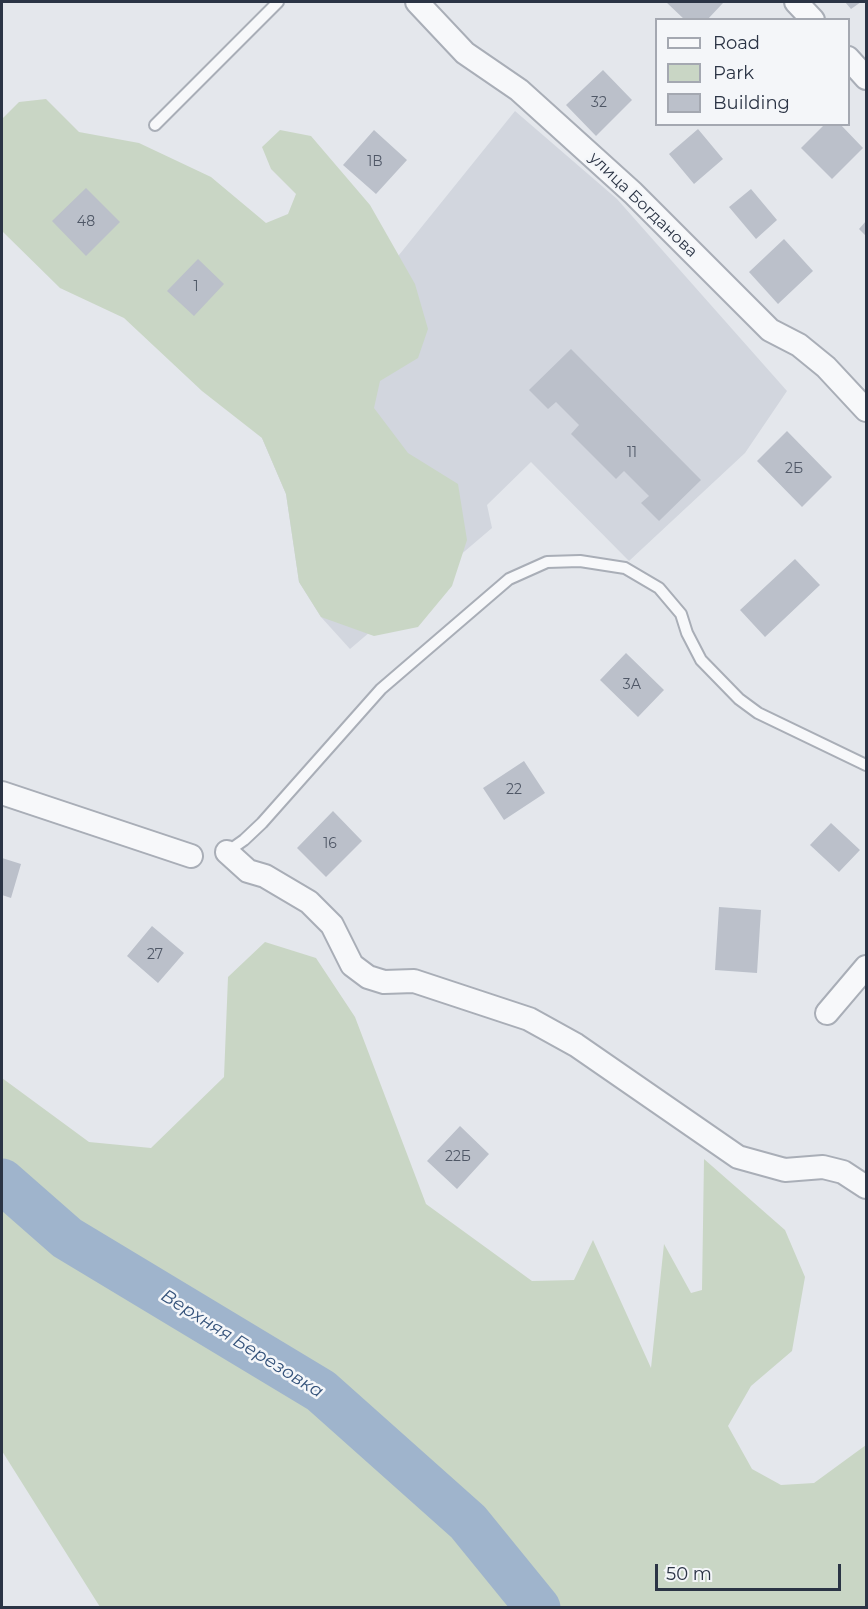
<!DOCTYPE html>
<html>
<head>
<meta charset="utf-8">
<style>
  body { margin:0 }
  #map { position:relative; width:868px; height:1609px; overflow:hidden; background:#e4e7ec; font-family:Montserrat,sans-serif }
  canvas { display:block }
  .frame { position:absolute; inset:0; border:3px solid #2b3445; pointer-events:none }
  .legend { position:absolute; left:655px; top:18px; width:195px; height:108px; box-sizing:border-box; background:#f4f6f9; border:2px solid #a4a8b1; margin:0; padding:8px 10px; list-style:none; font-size:18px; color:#2b3445 }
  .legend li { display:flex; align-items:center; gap:12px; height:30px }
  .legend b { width:30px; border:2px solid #a4a8b1 }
  .scale { position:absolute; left:655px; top:1564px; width:186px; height:27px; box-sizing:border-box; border:3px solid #2b3445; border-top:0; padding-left:8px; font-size:18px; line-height:21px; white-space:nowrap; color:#2b3445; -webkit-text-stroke:4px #f4f6f9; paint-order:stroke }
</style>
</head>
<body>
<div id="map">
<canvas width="868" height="1609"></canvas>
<div class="frame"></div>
<ul class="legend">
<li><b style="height:8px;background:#f7f8fa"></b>Road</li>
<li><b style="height:16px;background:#c9d6c5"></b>Park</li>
<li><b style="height:16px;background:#bbc0ca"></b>Building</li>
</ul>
<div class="scale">50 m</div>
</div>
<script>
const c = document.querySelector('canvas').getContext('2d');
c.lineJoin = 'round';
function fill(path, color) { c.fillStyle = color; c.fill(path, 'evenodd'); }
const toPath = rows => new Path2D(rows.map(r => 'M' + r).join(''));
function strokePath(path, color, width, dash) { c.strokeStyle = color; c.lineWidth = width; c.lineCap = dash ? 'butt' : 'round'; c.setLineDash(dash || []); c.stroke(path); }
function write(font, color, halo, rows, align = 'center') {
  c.font = font + ' Montserrat,sans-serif'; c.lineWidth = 5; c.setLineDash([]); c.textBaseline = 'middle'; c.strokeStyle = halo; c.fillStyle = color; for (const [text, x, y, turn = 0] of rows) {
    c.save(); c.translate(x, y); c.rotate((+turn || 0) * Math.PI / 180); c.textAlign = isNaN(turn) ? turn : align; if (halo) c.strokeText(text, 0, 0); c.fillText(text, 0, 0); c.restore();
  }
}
fill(toPath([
  [515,111,617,199,787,391,745,453,629,561,531,462,487,505,492,528,350,649,321,617,299,582,286,494,262,438,370,291]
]), '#d2d6de');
fill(toPath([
  [46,99,79,132,139,143,211,177,266,223,288,214,296,194,271,169,262,147,280,130,311,136,370,205,415,284,428,329,418,358,380,381,374,408,408,453,458,484,467,540,452,586,418,627,374,636,321,617,299,582,286,494,262,438,202,391,124,318,60,288,3,232,2,119,19,102],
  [265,942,316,958,355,1017,426,1204,532,1281,574,1280,593,1240,651,1368,664,1244,691,1293,702,1290,704,1159,785,1230,805,1277,792,1351,751,1386,728,1426,752,1469,781,1485,814,1483,866,1445,866,1607,100,1607,2,1451,2,1078,89,1142,151,1148,224,1077,228,977]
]), '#c9d6c5');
strokePath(toPath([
  [2,1181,67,1238,321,1391,468,1522,538,1608]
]), '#9fb4cc', 45);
fill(toPath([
  [666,2,721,2,723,3,707,20,685,20],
  [845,2,861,2,851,9],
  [603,70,632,100,596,136,566,105],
  [825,124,840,124,863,148,832,179,801,148],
  [698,129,723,159,694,184,669,154],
  [374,130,407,160,376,194,343,165],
  [86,188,120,222,86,256,52,221],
  [751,189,777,220,756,239,729,207],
  [866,221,866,236,859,229],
  [784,239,813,271,778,304,749,272],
  [198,259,224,284,194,316,167,291],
  [571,349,701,480,659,521,641,503,649,496,624,471,616,479,571,434,579,425,556,402,548,409,529,390],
  [787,431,832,477,802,507,757,461],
  [795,559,820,585,765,637,740,610],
  [626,653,664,690,638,717,600,680],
  [524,761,545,793,504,820,483,788],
  [333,811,362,841,326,877,297,848],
  [831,823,860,850,839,872,810,845],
  [2,858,21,864,11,898,2,895],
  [719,907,761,910,757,973,715,970],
  [152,926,184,953,158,983,127,956],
  [460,1126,489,1154,457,1189,427,1161]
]), '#bbc0ca');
const service = toPath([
  [155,125,278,2],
  [227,852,244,840,262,823,381,689,509,579,547,562,580,561,625,568,659,588,681,614,687,633,701,660,739,699,758,713,866,765]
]);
const minor = toPath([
  [417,2,465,53,519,90,633,193,770,330,799,345,826,367,866,410],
  [796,2,813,20],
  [848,58,866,78],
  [2,793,191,856],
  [227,852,248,871,265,876,309,902,332,925,352,965,368,977,384,982,414,981,529,1019,576,1045,738,1157,785,1170,823,1167,843,1172,866,1187],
  [827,1013,866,967]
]);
strokePath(service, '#a9aeb7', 14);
strokePath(minor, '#a9aeb7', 26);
strokePath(service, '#f7f8fa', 10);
strokePath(minor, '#f7f8fa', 22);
write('14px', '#4f5766', null, [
  ["32",599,103],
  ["1В",375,162],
  ["48",86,222],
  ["1",196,287],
  ["11",632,453],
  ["2Б",794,469],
  ["3А",632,685],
  ["22",514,790],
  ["16",330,844],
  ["27",155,955],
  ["22Б",458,1157]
]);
write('16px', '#2b3445', '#f4f6f9', [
  ["улица Богданова",643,205,44]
]);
write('italic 18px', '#34527a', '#f4f6f9', [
  ["Верхняя Березовка",242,1344,32]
]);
</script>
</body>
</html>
